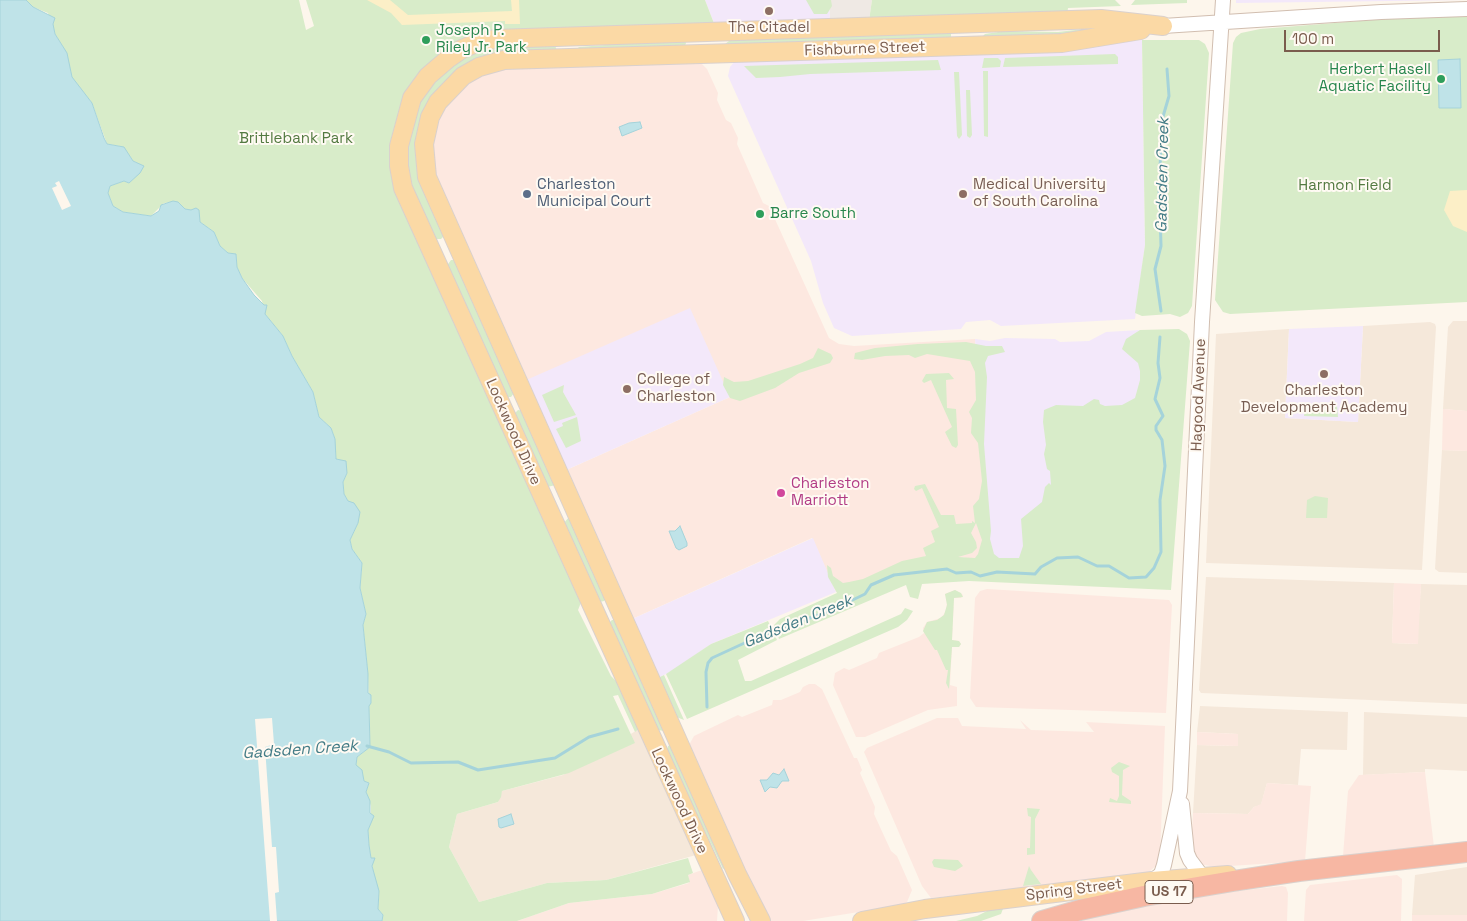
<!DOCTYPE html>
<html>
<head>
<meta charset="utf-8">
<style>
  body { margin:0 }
  #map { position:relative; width:1467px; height:921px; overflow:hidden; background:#fdf6ec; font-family:"Space Grotesk",sans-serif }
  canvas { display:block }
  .scale { position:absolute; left:1284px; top:30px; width:156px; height:22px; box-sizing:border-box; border:2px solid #7a5c4d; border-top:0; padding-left:6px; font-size:15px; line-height:18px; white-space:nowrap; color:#7a5c4d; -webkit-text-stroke:4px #fffaf3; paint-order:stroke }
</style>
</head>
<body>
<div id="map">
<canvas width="1467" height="921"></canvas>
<div class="scale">100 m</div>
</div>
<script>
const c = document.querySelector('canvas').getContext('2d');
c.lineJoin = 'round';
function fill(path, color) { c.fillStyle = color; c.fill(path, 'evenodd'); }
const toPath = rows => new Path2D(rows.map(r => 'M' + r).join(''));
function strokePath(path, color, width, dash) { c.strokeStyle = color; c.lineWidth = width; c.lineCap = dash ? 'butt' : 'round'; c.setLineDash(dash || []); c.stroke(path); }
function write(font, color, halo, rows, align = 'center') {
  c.font = font + ' "Space Grotesk",sans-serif'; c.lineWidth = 4; c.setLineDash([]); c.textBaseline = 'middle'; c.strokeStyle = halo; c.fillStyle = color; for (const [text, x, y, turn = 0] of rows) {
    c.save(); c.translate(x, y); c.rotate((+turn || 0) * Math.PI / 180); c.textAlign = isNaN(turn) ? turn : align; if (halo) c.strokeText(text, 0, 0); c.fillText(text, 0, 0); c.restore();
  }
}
fill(toPath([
  [1453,321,1467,321,1467,411,1443,409,1448,327],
  [1430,322,1435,324,1436,327,1422,570,1206,563,1216,334,1289,329,1285,418,1358,422,1363,326],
  [1442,450,1467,451,1467,573,1439,572,1435,569],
  [1206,577,1394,583,1392,643,1417,644,1421,584,1467,585,1467,704,1201,693,1199,690],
  [1200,706,1348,712,1347,750,1301,749,1298,785,1267,783,1261,805,1254,807,1248,814,1193,813,1197,745,1238,746,1238,734,1197,732],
  [1364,712,1467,717,1467,771,1425,769,1425,772,1363,775],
  [639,729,696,855,606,880,547,883,479,902,449,847,457,814,498,802,502,791,563,775],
  [1467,867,1467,915,1412,915,1415,875]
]), '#f5e8da');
fill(toPath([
  [700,62,707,69,718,93,717,100,726,120,731,123,738,138,737,144,763,203,769,206,829,338,839,344,854,346,975,339,990,559,926,556,836,592,812,538,630,620,564,471,730,397,524,381,437,187,431,132,455,89,497,67],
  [1443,409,1467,411,1467,451,1442,450],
  [1394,583,1421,584,1418,644,1392,643],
  [987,589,1169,600,1172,605,1166,713,976,707,970,698,975,598,980,591],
  [955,590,963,595,961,598,954,598,952,640,959,641,961,644,959,647,952,647,950,685,957,687,957,706,928,710,865,737,856,737,833,685,835,673,844,668,849,670,877,658,879,653,919,637,924,633,923,628,927,622,941,618,946,611,947,602,945,594],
  [809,684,815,684,822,689,854,758,857,758,862,770,860,773,875,807,874,814,891,851,897,856,912,890,907,902,902,905,803,921,770,921,764,916,689,745,694,736,738,715,742,717,772,705,773,700,781,700,800,692,803,687],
  [937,718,958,718,962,726,1026,729,1020,720,1031,730,1094,732,1086,722,1165,726,1160,856,1156,866,1145,875,931,898,922,886,864,752,867,748],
  [1197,732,1238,734,1238,746,1197,745],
  [1425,772,1434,847,1343,856,1348,791,1359,775],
  [1267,783,1311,786,1305,861,1215,867,1200,864,1191,852,1193,813,1248,814,1254,807,1261,804],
  [702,870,718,906,717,921,517,921,569,903,652,894,689,883,688,875],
  [1397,875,1402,879,1401,921,1304,921,1306,890,1310,885],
  [1282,886,1286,887,1288,893,1287,921,1072,921,1157,900],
  [1412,915,1467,915,1467,921,1412,921]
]), '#fde8e0');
fill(toPath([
  [829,0,872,0,869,21,830,22]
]), '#efe9e4');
fill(toPath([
  [705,0,829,0,830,22,715,26],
  [1236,0,1467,0,1236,3],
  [1142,40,1145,245,1135,319,1001,326,990,320,966,322,961,329,852,336,834,328,823,303,811,261,728,76,730,67,735,61,1058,48],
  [690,308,730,397,564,471,524,381],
  [1363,326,1358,422,1285,418,1289,329],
  [1140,330,1144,408,1052,498,1025,558,990,559,975,339,990,341,1005,338,1055,339,1060,342,1089,341,1106,332],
  [813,538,836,592,711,644,676,669,658,678,630,620]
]), '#f3e8fa');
fill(toPath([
  [26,0,299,0,306,30,314,26,306,0,705,0,715,26,497,34,435,62,394,155,582,600,578,610,611,676,620,685,639,729,635,732,618,695,613,696,635,743,569,773,502,791,501,797,498,802,457,814,449,847,479,902,547,883,606,880,688,858,693,873,688,875,690,882,652,894,569,903,517,921,382,921,383,915,378,909,379,891,375,884,369,845,368,830,371,822,371,806,366,792,369,783,364,781,356,765,357,757,370,747,370,733,368,674,363,625,366,614,360,588,362,563,352,549,350,540,358,523,357,509,348,501,344,494,343,482,347,473,339,460,336,459,334,436,331,428,319,417,313,392,292,356,283,336,265,314,262,301,242,278,237,267,236,255,228,253,220,246,214,232,200,222,198,213,185,209,178,202,164,203,151,216,123,212,113,206,108,193,110,186,124,181,129,183,133,179,137,163,133,161,127,152,119,146,107,144,92,103,72,78,63,47,55,34,48,13,33,7],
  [806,0,831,0,832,6,827,14,814,14],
  [872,0,1115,0,1121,6,1068,8,1067,15,869,21],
  [1135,0,1187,0,1187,3,1131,5],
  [1467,15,1467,302,1230,314,1223,312,1215,300,1233,43,1236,37,1241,33,1260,29,1409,17],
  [1101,27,1105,28,1061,37,982,37,985,34,1005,31,1058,32],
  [951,31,951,40,726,46,725,44,729,41,776,38],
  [1142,40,1199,40,1205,44,1209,53,1192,306,1188,313,1180,317,1170,314,1142,316,1135,313,1145,245],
  [658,41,685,41,686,43,685,46,577,49,579,47],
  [555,45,557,51,503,55,425,114,445,235,441,239,436,239,412,194,404,147,419,96,452,61,487,46],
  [1115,54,1118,57,1118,64,1003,67,1005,58],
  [984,58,998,58,1001,61,1000,67,982,68],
  [938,60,941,70,810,74,780,77,756,78,744,66],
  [983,71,988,71,988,137,984,136],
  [954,72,959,72,962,135,959,139,957,136],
  [966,90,970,90,972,135,970,138,967,136],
  [451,260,456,260,514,393,511,397,507,397,446,267],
  [1179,329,1187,334,1190,341,1171,590,969,581,922,584,918,599,910,597,906,585,779,639,774,625,780,619,837,593,828,577,827,565,831,568,833,576,843,583,849,582,863,579,902,561,926,556,923,548,935,542,931,531,939,527,922,488,916,491,914,489,915,486,925,484,941,515,954,515,956,524,972,523,972,521,975,523,973,506,979,499,982,481,978,443,971,433,972,418,969,412,976,400,975,372,970,361,927,354,915,358,909,355,885,356,862,360,854,359,855,353,875,348,918,344,966,342,986,346,1002,346,1005,352,988,356,985,363,987,377,984,444,991,531,990,539,994,554,999,558,1019,558,1023,546,1021,519,1042,502,1045,487,1049,483,1051,485,1050,471,1047,469,1044,454,1046,445,1043,422,1044,410,1056,405,1083,406,1094,399,1099,400,1100,404,1105,406,1122,405,1135,398,1140,380,1140,371,1138,363,1122,349,1126,339,1140,330],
  [976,523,982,540,978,554,975,558,958,557,972,553,977,548,976,542,971,533],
  [818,348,831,354,833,358,830,363,799,373,775,388,740,401,730,398,723,385,724,377,734,382,748,381,800,364,813,358],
  [949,373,954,379,946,380,947,408,956,409,958,445,956,448,952,446,945,432,952,427,931,380,924,383,922,381,926,374],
  [564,385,563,392,576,415,554,422,542,395],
  [1306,404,1320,405,1322,410,1330,411,1332,406,1337,406,1338,417,1304,416],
  [518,410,523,411,556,485,547,487,513,415],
  [577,417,581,441,566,448,556,429,563,426,562,423],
  [1315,496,1328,498,1327,518,1306,518,1307,500],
  [569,517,606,599,604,601,599,602,563,524],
  [955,590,961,593,963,597,954,598,952,640,959,641,961,644,959,647,952,647,949,689,946,683,948,670,946,670,937,650,935,650,923,631,927,622,937,620,944,615,947,605,945,594],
  [905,608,913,611,907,620,898,627,687,719,666,674,711,644,768,621,777,640,738,660,745,681,751,681,901,614],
  [612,620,614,620,664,731,658,730,609,623],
  [664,675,684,720,674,716,658,678],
  [671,745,725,868,723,869,667,751,668,746],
  [1119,762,1130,766,1123,770,1122,795,1131,801,1131,804,1109,802,1110,798,1117,801,1119,796,1119,776,1112,772,1111,768],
  [1027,808,1040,809,1035,819,1035,854,1027,855,1027,848,1030,848,1031,817,1028,816],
  [934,859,958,860,963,866,955,871,934,867,932,862],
  [1029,866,1031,870,1041,884,1023,886],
  [1004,906,1001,914,981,921,956,921,977,916,987,911,987,908]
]), '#d8ecc9');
fill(toPath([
  [367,0,390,0,408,15,512,11,511,0,519,0,520,24,505,24,505,21,402,25,391,13],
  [1467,190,1467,232,1453,226,1444,210,1450,191]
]), '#fcefc7');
const water = toPath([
  [0,0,26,0,33,7,55,18,53,24,55,34,67,53,72,77,92,103,104,138,107,144,124,147,133,161,144,166,140,173,129,183,124,181,110,186,108,193,113,206,123,212,151,216,159,211,161,205,173,201,178,202,185,209,191,210,196,208,199,210,200,222,214,232,220,246,228,253,236,254,237,267,242,278,254,295,264,305,267,305,265,314,283,336,292,356,313,392,319,417,331,428,335,439,336,459,346,461,347,473,343,482,344,494,348,501,354,503,360,512,358,523,350,540,352,549,362,563,360,588,366,614,363,625,368,674,368,693,371,695,371,703,369,706,370,747,357,757,356,765,362,770,364,781,369,783,366,792,370,801,370,813,374,816,368,830,369,845,371,858,375,858,372,866,379,891,378,909,383,915,382,921,0,921,0,0],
  [1460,59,1461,108,1439,108,1438,60,1460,59],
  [640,122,642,128,622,136,619,127,629,123,640,122],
  [680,526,687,543,687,546,679,550,676,548,669,531,675,531,680,526],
  [784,769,789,781,782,781,777,788,770,787,765,792,760,780,767,780,773,773,779,775,784,769],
  [511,814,514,824,501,828,499,827,498,819,511,814]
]);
fill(water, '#bfe3e8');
strokePath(water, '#a5d3da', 1);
fill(toPath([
  [59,181,71,206,62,210,52,188,57,186,55,183],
  [272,718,274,744,265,747,272,847,276,847,279,892,275,893,277,921,270,921,255,719]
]), '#fdf6ec');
strokePath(toPath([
  [1161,311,1155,269,1161,246,1160,212,1163,205,1159,192,1164,179,1160,169,1162,120,1169,96,1167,69],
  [707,707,706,672,708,663,712,658,751,640,834,609,865,594,871,585,894,575,947,569,956,573,971,572,980,576,997,572,1035,574,1041,567,1057,558,1078,557,1097,566,1109,566,1129,578,1146,577,1154,568,1161,552,1160,500,1165,466,1162,440,1156,430,1156,426,1163,416,1155,399,1160,378,1158,363,1160,337],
  [367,746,389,752,411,763,458,762,478,770,555,758,589,737,618,729]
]), '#a5d3da', 3);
const minor = toPath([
  [1163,26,1381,12,1467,9],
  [1182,804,1187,853,1190,860,1202,876],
  [1152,881,1161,874,1164,865,1180,791,1202,322,1223,0]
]);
const major = toPath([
  [735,921,403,188,399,166,399,146,412,98,428,76,449,58,462,49,479,42,495,39,1101,19,1163,26],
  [761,921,737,874,427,177,424,144,430,117,438,102,463,76,479,67,504,60,1062,43,1141,30],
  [862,921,925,909,1152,881,1228,875]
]);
const highway = toPath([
  [1042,921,1080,910,1144,896,1233,881,1299,871,1467,852]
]);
strokePath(minor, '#d1beb0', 16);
strokePath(major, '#dad1cd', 20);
strokePath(highway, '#dad1cd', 22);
strokePath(minor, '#fff', 14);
strokePath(major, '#fbd9a5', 18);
strokePath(highway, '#f7b7a3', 20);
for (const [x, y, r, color] of [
  [769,11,5,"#8d6e63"],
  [426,40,5,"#2e9e5b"],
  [1441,79,5,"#2e9e5b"],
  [527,194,5,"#5c6f8a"],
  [963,194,5,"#8d6e63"],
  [760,214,5,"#2e9e5b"],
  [1324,374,5,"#8d6e63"],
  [627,389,5,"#8d6e63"],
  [781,493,5,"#d1479c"]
]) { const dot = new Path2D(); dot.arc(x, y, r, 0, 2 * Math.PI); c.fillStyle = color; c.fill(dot); strokePath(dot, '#fffaf3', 2); }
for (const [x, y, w] of [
  [1169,892,48]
]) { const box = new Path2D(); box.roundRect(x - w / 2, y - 11.5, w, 23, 4); c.fillStyle = '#fffaf3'; c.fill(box); strokePath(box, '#7a5c4d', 1); }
write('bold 14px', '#7a5c4d', null, [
  ["US 17",1169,892]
]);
write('15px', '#785e54', '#fffaf3', [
  ["The Citadel",769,28],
  ["Medical University",973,185,"left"],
  ["of South Carolina",973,202,"left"],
  ["College of",637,380,"left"],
  ["Charleston",637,397,"left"],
  ["Charleston",1324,391],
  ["Development Academy",1324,408]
]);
write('15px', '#27864d', '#fffaf3', [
  ["Joseph P.",436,31],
  ["Riley Jr. Park",436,48],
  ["Herbert Hasell",1431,70,"right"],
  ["Aquatic Facility",1431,87,"right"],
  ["Barre South",770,214]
], 'left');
write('15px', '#7a5c4d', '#fffaf3', [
  ["Fishburne Street",865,49,-2],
  ["Hagood Avenue",1199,395,-88],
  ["Lockwood Drive",513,432,66],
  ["Lockwood Drive",679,801,65],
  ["Spring Street",1074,890,-7]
]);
write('15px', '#537a41', '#fffaf3', [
  ["Brittlebank Park",296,139],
  ["Harmon Field",1345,186]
]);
write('15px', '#4e5e75', '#fffaf3', [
  ["Charleston",537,185],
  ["Municipal Court",537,202]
], 'left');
write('15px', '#b23c85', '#fffaf3', [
  ["Charleston",791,484],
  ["Marriott",791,501]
], 'left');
write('italic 16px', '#437c86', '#fffaf3', [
  ["Gadsden Creek",1163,175,-89],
  ["Gadsden Creek",798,622,-22],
  ["Gadsden Creek",300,750,-4]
]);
</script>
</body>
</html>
